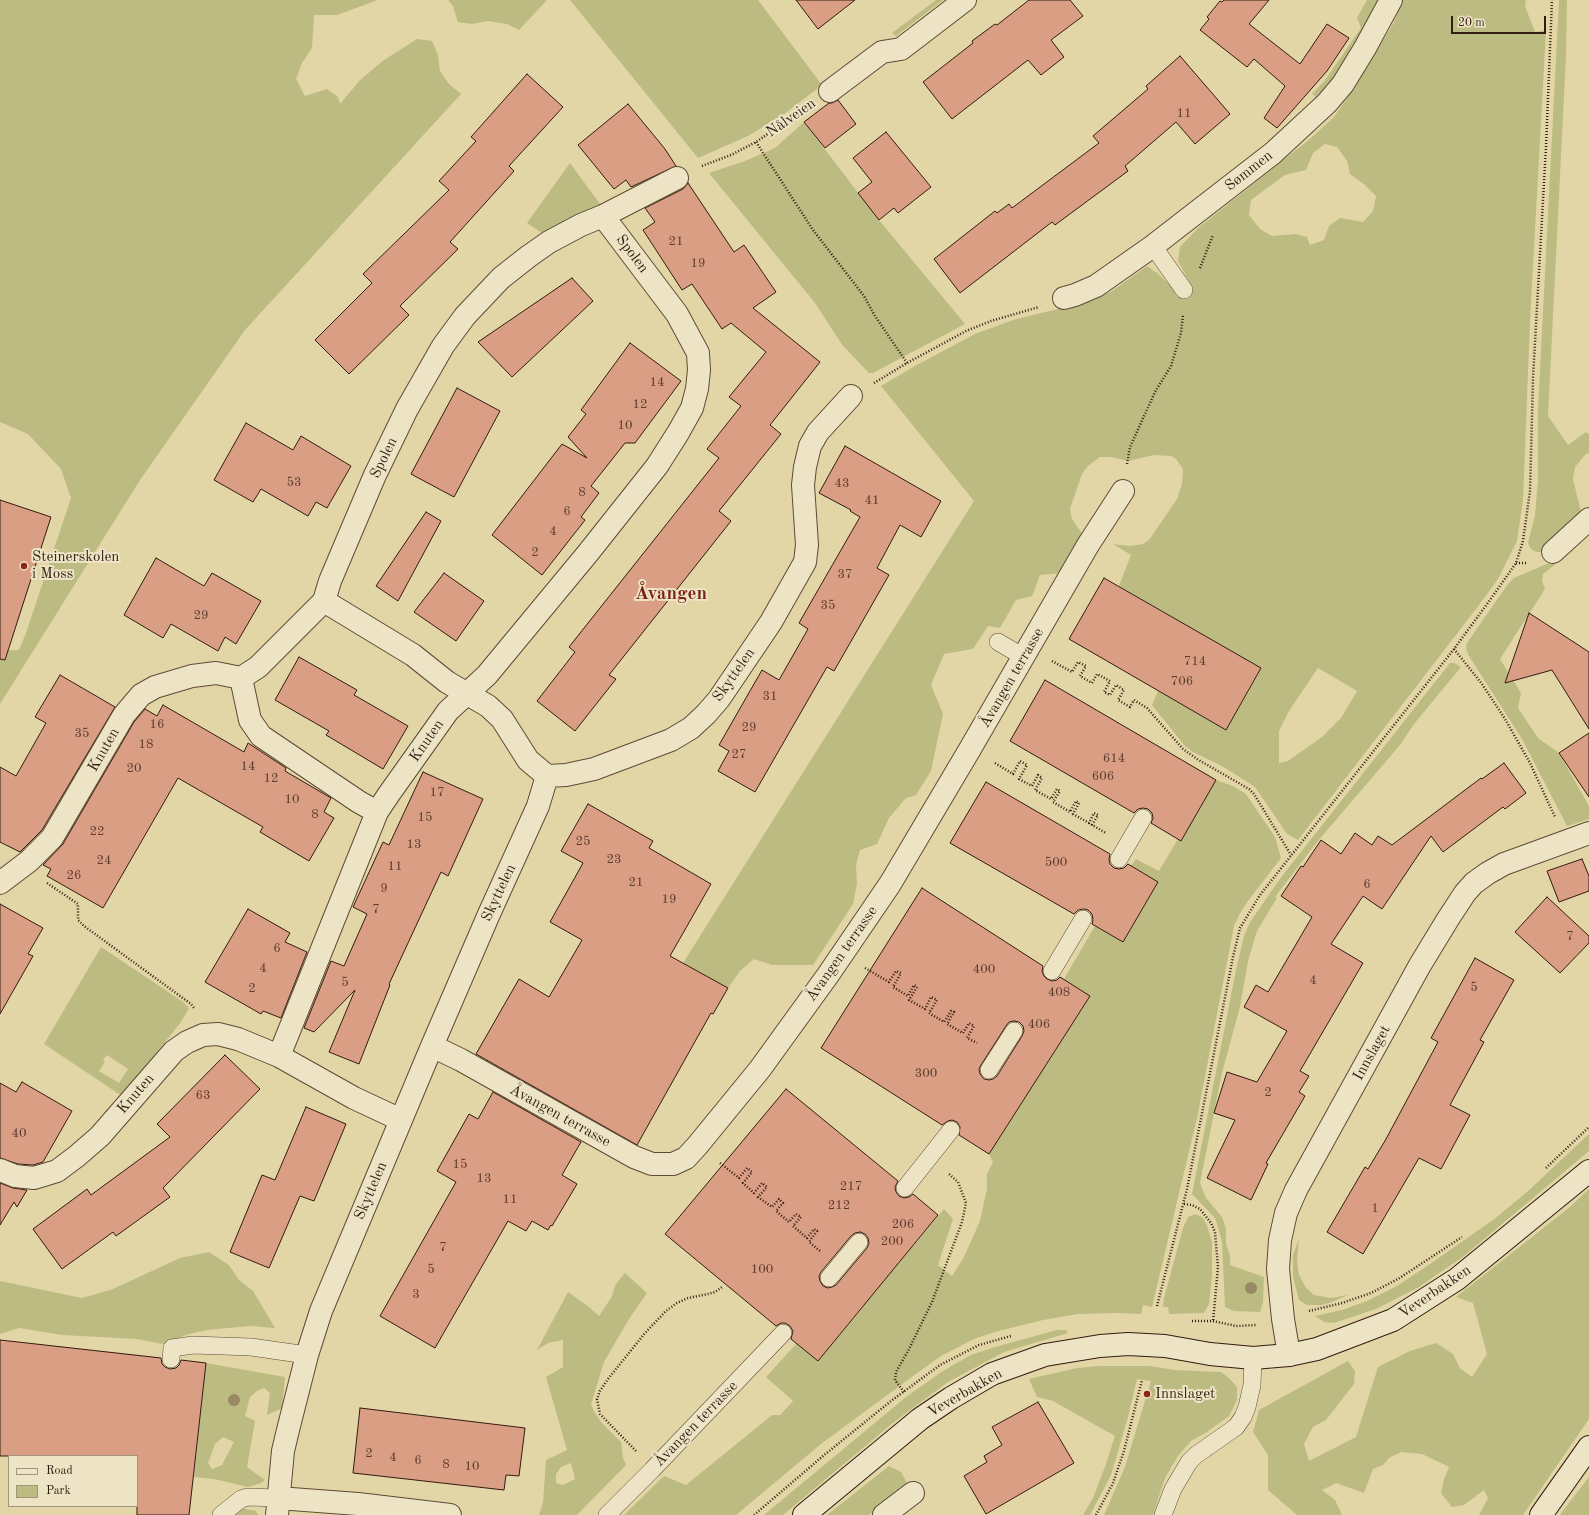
<!DOCTYPE html>
<html>
<head>
<meta charset="utf-8">
<style>
  body { margin:0 }
  #map { position:relative; width:1589px; height:1515px; overflow:hidden; background:#e3d6a6; font-family:"Old Standard TT",serif }
  canvas { display:block }
  .legend { position:absolute; left:8px; top:1455px; width:130px; height:52px; box-sizing:border-box; background:#ede4c5; border:1px solid #a2947d; margin:0; padding:5px 7px; list-style:none; font-size:12px; color:#321b11 }
  .legend li { display:flex; align-items:center; gap:8px; height:20px }
  .legend b { width:20px; border:1px solid #a2947d }
  .scale { position:absolute; left:1451px; top:16px; width:95px; height:18px; box-sizing:border-box; border:2px solid #321b11; border-top:0; padding-left:5px; font-size:12px; line-height:14px; white-space:nowrap; color:#321b11; -webkit-text-stroke:3px #ede4c5; paint-order:stroke }
</style>
</head>
<body>
<div id="map">
<canvas width="1589" height="1515"></canvas>
<ul class="legend">
<li><b style="height:5px;background:#ede4c5"></b>Road</li>
<li><b style="height:11px;background:#bcbb81"></b>Park</li>
</ul>
<div class="scale">20 m</div>
</div>
<script>
const c = document.querySelector('canvas').getContext('2d');
c.lineJoin = 'round';
function fill(path, color) { c.fillStyle = color; c.fill(path, 'evenodd'); }
const toPath = rows => new Path2D(rows.map(r => 'M' + r).join(''));
function strokePath(path, color, width, dash) { c.strokeStyle = color; c.lineWidth = width; c.lineCap = dash ? 'butt' : 'round'; c.setLineDash(dash || []); c.stroke(path); }
function write(font, color, halo, rows, align = 'center') {
  c.font = font + ' "Old Standard TT",serif'; c.lineWidth = 4; c.setLineDash([]); c.textBaseline = 'middle'; c.strokeStyle = halo; c.fillStyle = color; for (const [text, x, y, turn = 0] of rows) {
    c.save(); c.translate(x, y); c.rotate((+turn || 0) * Math.PI / 180); c.textAlign = isNaN(turn) ? turn : align; if (halo) c.strokeText(text, 0, 0); c.fillText(text, 0, 0); c.restore();
  }
}
fill(toPath([
  [0,0,378,0,337,15,314,15,312,48,302,63,296,79,305,96,327,89,338,97,340,104,360,80,384,60,417,39,432,41,438,55,440,71,449,84,461,94,245,330,140,480,0,704,0,651,19,650,26,633,71,498,61,469,28,434,0,422],
  [448,0,547,0,519,30,507,24,488,21,472,24,458,22,453,6],
  [570,0,758,0,822,85,783,115,748,136,698,158],
  [936,0,943,0,896,36,892,33],
  [1367,0,1379,0,1371,18,1335,76,1316,97,1312,94,1325,80,1361,28,1357,18],
  [1403,0,1526,0,1525,6,1535,32,1546,30,1530,321,1523,500,1517,541,1498,579,1479,605,1298,840,1287,834,1255,787,1222,766,1193,752,1184,745,1152,705,1158,691,1226,730,1261,669,1119,586,1131,555,1113,544,1131,546,1143,544,1149,540,1177,499,1182,484,1183,469,1176,459,1172,456,1154,455,1128,461,1111,457,1100,457,1088,466,1082,474,1070,509,1072,519,1085,538,1062,573,1040,575,1032,596,1016,600,1000,628,988,626,973,649,944,654,931,685,943,714,931,771,916,795,906,798,889,818,877,844,860,850,856,865,857,884,853,904,813,965,772,965,754,959,740,971,728,988,683,963,974,501,881,386,915,366,975,334,1016,319,1079,304,1096,298,1112,291,1147,266,1157,273,1172,287,1177,297,1193,288,1178,261,1180,247,1198,228,1311,138,1334,117,1356,85,1393,24],
  [1325,144,1337,147,1347,161,1350,174,1365,185,1376,196,1373,211,1363,222,1340,218,1329,226,1324,240,1310,245,1307,237,1296,234,1272,236,1260,229,1249,215,1251,200,1285,175,1306,170,1313,153],
  [1318,668,1357,691,1341,718,1322,737,1288,761,1279,763,1279,731,1289,711],
  [1559,0,1567,0,1566,56,1548,416,1568,445,1586,432,1589,434,1589,453,1586,454,1575,467,1573,479,1581,512,1543,552,1536,552,1530,548,1528,543,1535,515,1538,481,1538,409],
  [804,122,879,220,965,324,873,373,869,373,843,346,815,303,709,173,745,161,775,148],
  [570,163,600,204,545,235,527,223],
  [1557,560,1557,563,1543,574,1542,581,1545,589,1500,659,1521,693,1518,708,1538,738,1559,753,1589,806,1589,819,1567,826,1522,739,1469,656,1466,648,1467,643,1508,584,1514,578,1549,563],
  [1450,663,1454,663,1461,667,1414,724,1400,745,1317,842,1275,897,1277,898,1257,931,1248,961,1240,1007,1222,1073,1200,1183,1206,1198,1222,1217,1226,1229,1226,1244,1230,1255,1230,1265,1264,1277,1263,1302,1260,1312,1234,1311,1225,1307,1222,1242,1218,1227,1215,1218,1192,1194,1236,970,1244,936,1250,922,1282,876],
  [1216,780,1233,786,1246,794,1275,837,1281,858,1248,901,1239,915,1234,926,1197,1118,1152,1307,1143,1305,1141,1314,1119,1313,1078,1314,1043,1320,998,1331,974,1339,941,1356,913,1376,821,1444,736,1515,624,1515,664,1476,686,1485,772,1415,780,1415,793,1401,766,1377,797,1343,818,1361,863,1307,839,1286,869,1250,893,1270,944,1209,953,1219,938,1265,952,1276,964,1257,980,1221,987,1189,987,1174,993,1162,989,1154,1090,996,1064,979,1095,926,1123,942,1158,882,1131,866,1136,859,1159,871,1178,839,1181,840],
  [101,947,183,1002,189,1008,181,1022,122,1096,44,1044],
  [107,1055,128,1069,119,1083,99,1071,105,1062,103,1060],
  [1589,1134,1589,1151,1464,1256,1419,1287,1376,1309,1334,1323,1324,1322,1315,1316,1342,1310,1367,1301,1397,1286,1430,1264,1493,1220,1527,1192],
  [1589,1189,1589,1419,1523,1515,1479,1515,1488,1498,1484,1490,1464,1505,1452,1507,1441,1493,1444,1479,1449,1467,1422,1454,1401,1452,1389,1458,1383,1465,1373,1469,1364,1493,1336,1483,1322,1490,1335,1500,1342,1515,1297,1515,1268,1490,1268,1455,1253,1432,1259,1410,1348,1361,1355,1371,1354,1384,1326,1420,1313,1427,1304,1444,1309,1461,1356,1437,1378,1367,1410,1351,1436,1343,1453,1354,1460,1368,1472,1377,1487,1354,1473,1303,1456,1297,1570,1207],
  [1195,1214,1202,1217,1207,1225,1212,1242,1212,1276,1209,1304,1204,1313,1169,1314,1168,1307,1163,1307,1164,1298,1183,1228,1188,1217],
  [1299,1239,1297,1261,1299,1275,1306,1288,1314,1295,1331,1298,1348,1295,1332,1302,1322,1305,1307,1305,1299,1300,1293,1277,1293,1255],
  [209,1252,229,1265,239,1280,253,1291,275,1328,250,1326,207,1330,189,1334,162,1344,137,1339,62,1335,19,1328,0,1334,0,1281,82,1298,113,1289,180,1258],
  [625,1273,647,1293,629,1319,604,1362,591,1404,595,1413,602,1423,621,1442,623,1458,626,1465,577,1515,539,1515,543,1503,546,1460,567,1450,546,1377,563,1367,563,1340,548,1343,537,1350,568,1292,589,1307,599,1316,611,1298,616,1284],
  [571,1463,575,1479,563,1485,556,1483,556,1474,561,1467],
  [1057,1330,1066,1330,1068,1333,1004,1352,948,1382,894,1422,783,1515,764,1515,906,1397,943,1371,971,1355,995,1347],
  [206,1363,285,1377,282,1408,267,1415,270,1393,264,1388,257,1391,250,1397,245,1416,255,1421,247,1467,265,1480,261,1483,248,1487,214,1479,194,1477],
  [223,1437,234,1442,222,1465,212,1469,208,1463,215,1444],
  [1099,1366,1150,1366,1175,1370,1221,1372,1230,1379,1237,1387,1237,1400,1229,1416,1207,1432,1191,1441,1178,1456,1165,1478,1153,1515,1104,1515,1125,1467,1151,1381,1137,1379,1128,1417,1111,1475,1090,1515,1083,1515,1093,1498,1106,1464,1115,1436,1053,1401,1037,1397,1029,1379,1077,1368],
  [889,1466,901,1472,908,1485,869,1515,827,1515],
  [1589,1477,1589,1515,1560,1515,1565,1508],
  [241,1508,256,1511,258,1515,231,1515]
]), '#bcbb81');
const building = toPath([
  [796,0,855,0,818,29,796,0],
  [1029,0,1070,0,1083,16,1051,40,1064,57,1041,75,1028,60,952,119,923,82,973,43,972,41,995,24,997,25,1029,0],
  [1224,0,1269,0,1249,24,1300,64,1327,24,1349,38,1327,71,1277,128,1264,118,1285,86,1254,59,1247,67,1200,30,1209,19,1207,17,1220,1,1222,2,1224,0],
  [1180,56,1230,114,1195,144,1176,122,1125,166,1128,171,1055,225,1052,222,960,293,934,259,995,211,997,213,1009,204,1012,208,1099,143,1093,136,1148,89,1146,86,1180,56],
  [527,74,563,107,509,166,514,171,450,242,458,249,400,306,409,315,349,374,315,340,372,283,363,274,449,190,439,181,476,141,471,137,527,74],
  [838,100,856,124,825,148,804,122,829,103,832,103,838,100],
  [628,104,665,149,676,166,631,187,626,180,614,189,578,145,628,104],
  [886,132,931,187,898,213,894,208,879,220,858,193,872,182,853,158,886,132],
  [688,183,734,252,744,245,776,292,753,308,820,362,770,425,781,434,719,511,731,521,609,675,616,679,575,731,537,701,575,652,569,647,719,458,707,449,741,406,729,397,766,352,731,323,722,329,692,284,682,290,643,230,655,222,645,208,683,189,688,183],
  [572,278,593,301,512,377,478,342,572,278],
  [630,343,681,381,635,443,625,443,591,486,599,493,581,517,585,520,542,575,492,535,562,444,587,458,568,437,586,414,581,410,630,343],
  [457,388,500,411,454,497,411,474,457,388],
  [246,423,293,450,301,436,351,466,327,508,316,502,308,516,261,489,253,502,214,480,246,423],
  [845,446,941,501,921,537,900,525,877,568,889,575,834,671,827,667,755,792,718,771,729,751,719,745,762,670,779,680,808,629,799,623,860,517,850,511,851,510,819,493,845,446],
  [0,500,51,517,5,660,0,659,0,500],
  [426,512,441,521,398,601,376,586,426,512],
  [156,558,204,586,212,573,261,601,236,644,225,637,218,651,171,624,163,638,124,615,156,558],
  [444,573,484,601,456,641,414,612,444,573],
  [1104,578,1261,668,1226,730,1069,639,1104,578],
  [1529,613,1589,652,1589,729,1552,670,1505,683,1529,613],
  [299,657,357,690,354,695,408,726,383,769,326,735,329,731,275,700,299,657],
  [60,675,115,707,42,830,20,852,0,842,0,767,16,776,46,723,35,717,60,675],
  [1045,680,1216,780,1181,841,1151,823,1153,818,1152,813,1148,809,1143,808,1138,809,1134,813,1010,741,1045,680],
  [163,705,244,752,248,743,286,768,285,771,331,798,324,812,334,818,309,861,260,832,263,827,178,778,103,908,47,876,51,869,43,865,63,844,134,722,145,709,157,716,163,705],
  [1589,733,1589,797,1559,753,1589,733],
  [1504,763,1526,793,1505,809,1503,807,1443,852,1431,836,1382,909,1363,896,1331,944,1363,963,1300,1071,1309,1076,1299,1092,1305,1096,1266,1163,1268,1164,1251,1200,1207,1178,1235,1120,1214,1113,1227,1072,1257,1082,1287,1031,1244,1007,1256,985,1268,992,1312,917,1281,896,1301,866,1303,867,1321,840,1341,854,1355,833,1372,845,1378,836,1392,845,1481,778,1482,779,1504,763],
  [423,772,483,799,448,876,441,872,389,984,390,985,359,1064,329,1052,355,990,314,1032,304,1028,331,961,344,966,367,914,353,907,383,842,389,845,423,772],
  [986,782,1110,854,1109,859,1110,864,1114,868,1119,869,1124,868,1128,864,1158,882,1123,942,1092,924,1093,920,1092,914,1088,910,1084,909,1078,910,1074,914,950,843,986,782],
  [588,804,653,841,649,848,711,884,670,956,728,988,713,1014,711,1013,637,1145,476,1054,519,979,549,997,582,940,550,922,583,863,561,851,588,804],
  [1582,859,1589,876,1589,891,1559,902,1547,871,1582,859],
  [922,888,1043,966,1042,971,1044,976,1047,979,1052,981,1057,980,1060,977,1090,996,989,1154,959,1135,960,1127,957,1122,952,1120,948,1121,942,1125,821,1048,922,888],
  [1014,1021,1019,1022,1023,1026,1024,1031,1022,1036,997,1076,993,1079,989,1080,984,1079,980,1074,979,1069,981,1065,1006,1026,1009,1022,1014,1021],
  [1547,897,1589,936,1589,943,1560,973,1515,932,1547,897],
  [0,904,43,928,28,954,33,956,0,1014,0,904],
  [248,909,290,933,285,942,307,952,281,1018,263,1011,261,1014,205,982,248,909],
  [1475,958,1514,980,1480,1040,1484,1042,1450,1105,1470,1115,1441,1169,1419,1158,1363,1254,1327,1232,1365,1167,1368,1169,1386,1139,1438,1042,1431,1038,1475,958],
  [225,1055,260,1089,163,1188,170,1197,116,1236,113,1232,62,1269,33,1229,87,1189,91,1195,170,1137,157,1124,225,1055],
  [22,1082,72,1111,43,1162,33,1165,18,1164,0,1158,0,1083,16,1092,22,1082],
  [786,1089,898,1181,895,1187,896,1192,899,1196,904,1198,909,1197,913,1194,938,1215,818,1361,791,1339,793,1331,790,1326,785,1323,781,1323,776,1326,665,1234,786,1089],
  [860,1232,865,1234,868,1238,869,1243,867,1248,836,1285,832,1287,828,1288,823,1286,820,1281,819,1276,821,1272,851,1236,855,1233,860,1232],
  [493,1092,581,1142,562,1175,577,1184,552,1226,551,1225,548,1230,532,1221,526,1231,508,1221,435,1348,380,1316,456,1182,437,1171,469,1114,478,1119,493,1092],
  [306,1107,346,1124,314,1201,300,1196,269,1268,230,1252,262,1175,275,1180,306,1107],
  [0,1183,13,1188,27,1190,17,1207,14,1202,0,1225,0,1183],
  [0,1340,161,1358,162,1364,165,1367,170,1369,176,1368,179,1365,181,1360,206,1363,189,1515,137,1515,137,1456,0,1456,0,1340],
  [1038,1402,1074,1463,986,1514,964,1476,987,1462,984,1456,1002,1445,992,1427,1038,1402],
  [360,1408,525,1428,519,1476,506,1475,504,1490,353,1473,360,1408]
]);
fill(building, '#da9e85');
strokePath(building, '#321b11', 1);
const lane = toPath([
  [1153,246,1184,290],
  [998,642,1024,657],
  [1119,859,1143,818],
  [1052,971,1083,919],
  [989,1070,1014,1031],
  [905,1188,951,1130],
  [829,1278,859,1242],
  [171,1359,172,1348,193,1345,251,1347,307,1355],
  [221,1515,241,1499,248,1497,278,1498],
  [607,1515,652,1470,783,1333],
  [1163,1515,1173,1489,1189,1462,1196,1455,1236,1427,1243,1417,1247,1407,1252,1385,1253,1358]
]);
const street = toPath([
  [830,91,882,52,901,49,965,0],
  [603,216,677,178],
  [1064,298,1075,295,1096,286,1153,246,1273,153,1327,103,1343,84,1365,48,1391,0],
  [1553,552,1589,519],
  [324,601,413,655,447,682,488,706,502,719,528,760,547,776],
  [241,678,250,720,261,736,359,802,377,812],
  [547,776,566,775,594,769,671,740,691,728,706,714,719,699,771,622,805,562,807,545,803,485,805,467,810,446,818,432,851,396],
  [0,883,29,861,52,838,124,715,141,695,155,687,192,676,216,673,241,678,258,667,324,601,330,581,375,475,407,409,443,346,465,316,501,278,529,256,549,242,581,225,603,216,677,314,698,353,699,370,697,389,692,408,678,433,657,466,588,553,487,675,448,711,389,794,377,812,279,1056],
  [432,1046,461,1060,634,1157,652,1164,673,1164,686,1158,697,1146,760,1069,828,975,890,884,970,749,1088,545,1123,491],
  [0,1170,15,1176,34,1178,57,1171,77,1156,100,1136,174,1051,187,1042,203,1035,218,1034,238,1039,279,1056,354,1098,401,1120],
  [1289,1355,1283,1319,1278,1269,1280,1240,1286,1213,1296,1190,1420,965,1448,919,1465,893,1474,883,1488,873,1504,864,1589,833],
  [278,1498,358,1504,450,1515],
  [277,1515,283,1451,288,1430,307,1355,321,1311,432,1046,489,914,538,806,547,776],
  [884,1515,913,1493]
]);
const secondary = toPath([
  [804,1515,920,1419,951,1398,992,1374,1045,1355,1100,1346,1128,1344,1165,1346,1210,1354,1253,1358,1289,1355,1317,1349,1393,1320,1457,1279,1589,1171],
  [1541,1515,1589,1447]
]);
strokePath(lane, '#5e4a36', 18);
strokePath(street, '#5e4a36', 24);
strokePath(secondary, '#321b11', 24);
strokePath(toPath([
  [756,142,813,230,864,296,875,316,907,363],
  [702,166,731,155,756,142,808,106],
  [1200,268,1213,235],
  [874,383,907,363,966,331,991,321,1039,307],
  [1127,464,1130,447,1155,392,1171,366,1181,333,1183,315],
  [1516,563,1527,563],
  [1454,649,1482,684,1505,719,1530,763,1555,817],
  [1052,661,1072,672,1078,662,1086,666,1080,676,1092,683,1097,674,1110,681,1104,692,1110,695,1116,685,1124,690,1118,700,1130,707,1134,700,1147,708,1183,749,1197,759,1249,789,1254,794,1291,855],
  [995,763,1013,774,1020,761,1027,765,1019,779,1032,786,1038,775,1042,778,1035,790,1051,799,1057,789,1060,791,1053,802,1070,812,1076,801,1079,803,1073,814,1089,823,1094,813,1098,815,1092,825,1106,833],
  [47,883,78,904,78,920,84,926,191,1004,194,1008,193,1009],
  [865,968,889,982,896,971,901,973,893,987,908,996,914,985,917,987,909,1000,925,1009,931,997,937,1000,929,1013,944,1022,951,1011,954,1012,947,1024,963,1033,969,1023,974,1026,967,1038,977,1043],
  [720,1163,739,1178,747,1168,752,1172,743,1183,754,1193,762,1183,767,1187,758,1197,772,1207,779,1199,783,1203,776,1211,789,1222,796,1214,801,1217,793,1226,807,1238,814,1229,817,1231,809,1242,820,1251],
  [1546,1168,1589,1127],
  [1184,1204,1192,1205,1200,1209,1211,1223,1215,1232,1218,1267,1213,1322],
  [1157,1306,1187,1189,1233,957,1240,928,1260,895,1454,649,1490,600,1516,563,1523,541,1530,491,1533,378,1546,147,1552,0],
  [1309,1311,1342,1303,1371,1293,1398,1279,1462,1237],
  [1192,1321,1213,1321,1236,1326,1256,1325],
  [904,1392,895,1380,896,1372,908,1351,932,1302,962,1222,966,1203,958,1182,949,1174],
  [636,1451,600,1414,597,1399,600,1391,608,1379,645,1333,666,1311,677,1303,688,1298,708,1294,715,1292,722,1287],
  [754,1515,823,1456,891,1401,940,1365,979,1345,1011,1336],
  [1096,1515,1113,1483,1124,1451,1142,1380]
]), '#321b11', 2.5, [1, 2]);
strokePath(lane, '#ede4c5', 17);
strokePath(street, '#ede4c5', 22);
strokePath(secondary, '#ede4c5', 22);
c.fillStyle = '#988a67';
for (const [x, y] of [
  [1251,1288],
  [234,1400]
]) { c.beginPath(); c.arc(x, y, 6, 0, 2 * Math.PI); c.fill(); }
for (const [x, y, r, color] of [
  [24,566,4,"#8f2418"],
  [1147,1394,4,"#8f2418"]
]) { const dot = new Path2D(); dot.arc(x, y, r, 0, 2 * Math.PI); c.fillStyle = color; c.fill(dot); strokePath(dot, '#ede4c5', 1.5); }
write('13px', '#5c3c2e', null, [
  ["11",1184,114],
  ["21",676,242],
  ["19",698,264],
  ["14",657,383],
  ["12",640,405],
  ["10",625,426],
  ["53",294,483],
  ["43",842,484],
  ["8",582,493],
  ["41",872,501],
  ["6",567,512],
  ["4",553,532],
  ["2",535,553],
  ["37",845,575],
  ["35",828,606],
  ["29",201,616],
  ["714",1195,662],
  ["706",1182,682],
  ["31",770,697],
  ["16",157,725],
  ["29",749,728],
  ["35",82,734],
  ["18",146,745],
  ["27",739,755],
  ["614",1114,759],
  ["14",248,767],
  ["20",134,769],
  ["606",1103,777],
  ["12",271,779],
  ["17",437,793],
  ["10",292,800],
  ["8",315,815],
  ["15",425,818],
  ["22",97,832],
  ["25",583,842],
  ["13",414,845],
  ["23",614,860],
  ["24",104,861],
  ["500",1056,863],
  ["11",395,867],
  ["26",74,876],
  ["21",636,883],
  ["6",1367,885],
  ["9",384,889],
  ["19",669,900],
  ["7",376,910],
  ["7",1570,937],
  ["6",277,949],
  ["4",263,969],
  ["400",984,970],
  ["4",1313,981],
  ["5",345,983],
  ["5",1474,988],
  ["2",252,989],
  ["408",1059,993],
  ["406",1039,1025],
  ["300",926,1074],
  ["2",1268,1093],
  ["63",203,1096],
  ["40",19,1134],
  ["15",460,1165],
  ["13",484,1179],
  ["217",851,1187],
  ["11",510,1200],
  ["212",839,1206],
  ["1",1375,1209],
  ["206",903,1225],
  ["200",892,1242],
  ["7",443,1248],
  ["5",431,1270],
  ["100",762,1270],
  ["3",416,1295],
  ["2",369,1454],
  ["4",393,1458],
  ["6",418,1461],
  ["8",446,1465],
  ["10",472,1467]
]);
write('15px', '#321b11', '#ede4c5', [
  ["Nålveien",791,118,-35],
  ["Sømmen",1249,171,-38],
  ["Spolen",632,254,53],
  ["Spolen",384,458,-64],
  ["Skyttelen",734,675,-55],
  ["Åvangen terrasse",1012,678,-60],
  ["Knuten",427,741,-55],
  ["Knuten",104,750,-60],
  ["Skyttelen",499,893,-65],
  ["Åvangen terrasse",842,954,-55],
  ["Innslaget",1372,1053,-61],
  ["Knuten",136,1094,-49],
  ["Åvangen terrasse",560,1116,29],
  ["Skyttelen",371,1191,-67],
  ["Veverbakken",1435,1292,-34],
  ["Veverbakken",965,1393,-30],
  ["Åvangen terrasse",696,1424,-46]
]);
write('15px', '#321b11', '#ede4c5', [
  ["Steinerskolen",32,557],
  ["i Moss",32,574],
  ["Innslaget",1155,1394]
], 'left');
write('bold 19px', '#7a1f14', '#ede4c5', [
  ["Åvangen",671,594]
]);
</script>
</body>
</html>
